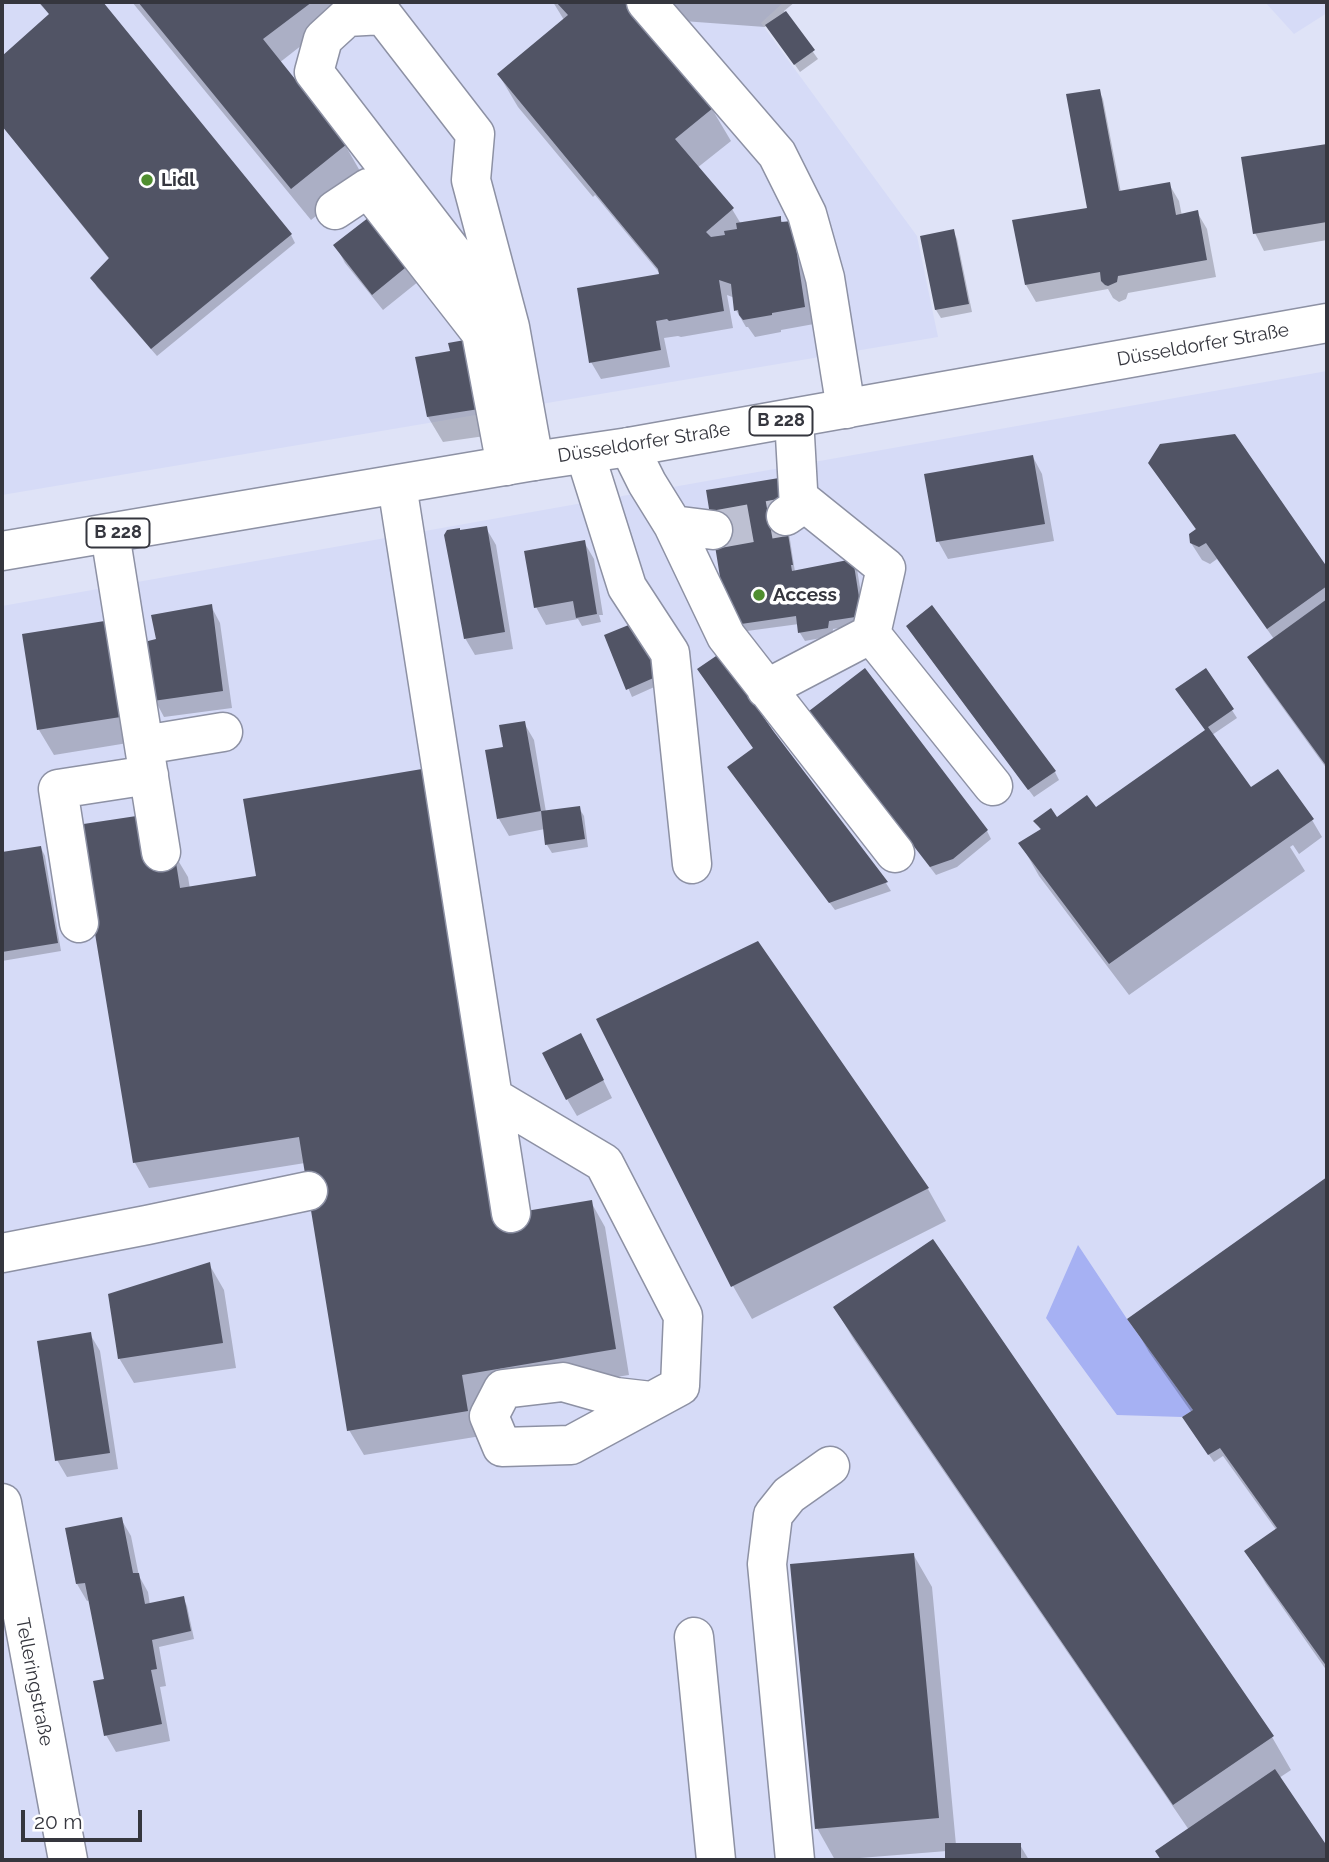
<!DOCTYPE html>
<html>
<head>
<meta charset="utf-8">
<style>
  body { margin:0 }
  #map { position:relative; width:1329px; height:1862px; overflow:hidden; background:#dfe3f7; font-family:Raleway,sans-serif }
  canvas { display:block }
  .frame { position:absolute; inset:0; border:4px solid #35363e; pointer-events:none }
  .scale { position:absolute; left:21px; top:1810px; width:121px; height:32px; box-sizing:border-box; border:4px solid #35363e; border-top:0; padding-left:9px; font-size:21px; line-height:24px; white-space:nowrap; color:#35363e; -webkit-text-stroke:5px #fff; paint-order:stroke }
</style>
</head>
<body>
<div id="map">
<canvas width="1329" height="1862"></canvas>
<div class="frame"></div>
<div class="scale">20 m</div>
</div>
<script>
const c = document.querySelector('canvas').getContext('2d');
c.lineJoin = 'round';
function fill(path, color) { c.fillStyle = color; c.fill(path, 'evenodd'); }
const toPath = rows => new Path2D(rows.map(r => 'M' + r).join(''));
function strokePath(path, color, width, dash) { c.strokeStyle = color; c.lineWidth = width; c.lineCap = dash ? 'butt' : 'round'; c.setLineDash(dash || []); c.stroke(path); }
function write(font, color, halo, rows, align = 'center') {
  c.font = font + ' Raleway,sans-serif'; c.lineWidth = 7; c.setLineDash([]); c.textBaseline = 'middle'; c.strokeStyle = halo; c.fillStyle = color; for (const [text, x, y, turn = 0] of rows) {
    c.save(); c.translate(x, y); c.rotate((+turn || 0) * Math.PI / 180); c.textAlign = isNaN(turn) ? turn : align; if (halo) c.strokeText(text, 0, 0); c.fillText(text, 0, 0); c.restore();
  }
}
fill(toPath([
  [2,2,784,2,761,23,917,236,938,337,2,495],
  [1265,2,1327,2,1327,13,1294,34],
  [1327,371,1327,1860,2,1860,2,606]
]), '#d6dbf7');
fill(toPath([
  [1078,1245,1127,1319,1193,1410,1182,1417,1117,1415,1046,1318]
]), '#a6b1f3');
fill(toPath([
  [38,2,101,2,291,235,295,243,157,356,97,287,93,279,110,260,2,126,2,59,50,15],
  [132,2,357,2,279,63,345,145,364,178,311,220],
  [553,2,624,2,712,109,731,141,697,168,732,209,741,224,780,218,783,223,801,240,814,324,781,330,781,332,755,337,748,327,746,327,736,310,735,298,727,295,733,328,681,337,678,336,664,338,670,367,601,379,591,362,662,276,595,195,593,197,518,107,499,75,564,20],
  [667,2,795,2,784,11,818,59,800,72,767,25,765,27,683,21],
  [1099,91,1103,99,1121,193,1169,184,1179,201,1182,216,1197,212,1207,229,1216,277,1128,293,1126,299,1119,302,1113,298,1108,289,1036,302,1026,285,1089,209],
  [1327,145,1327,240,1264,251,1255,233,1243,159],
  [376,213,424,277,383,310,345,263,336,246],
  [953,231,957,239,972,312,941,318,936,310,922,237],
  [452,352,492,435,443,442,428,417],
  [1235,436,1327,570,1327,769,1264,682,1249,657,1274,639,1217,559,1210,564,1202,560,1191,543,1197,531,1161,480,1151,463],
  [1033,457,1042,474,1054,541,948,559,938,541],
  [782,488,795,572,853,561,857,569,866,624,833,629,832,636,805,641,800,633,799,624,747,631,730,609],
  [486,528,496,545,513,649,475,655,465,638,460,532],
  [584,542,594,559,603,615,599,615,601,622,582,626,578,619,546,625,536,607],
  [211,606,220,623,232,708,164,717,155,700,158,641],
  [110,622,140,741,54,755,39,730],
  [913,635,1055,772,1059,780,1034,797],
  [606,636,661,684,632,697],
  [1206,670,1237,718,1212,735,1257,799,1277,771,1312,820,1322,837,1299,854,1293,845,1290,847,1305,871,1129,995,1039,876,1021,844,1041,831,1036,821,1056,819,1095,810,1206,731],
  [816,719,987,831,991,839,957,867,936,875],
  [524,723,534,740,546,812,579,808,584,816,588,847,552,853,547,845,545,829,509,836,499,819,505,748],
  [773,733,886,883,891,891,835,910,734,776],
  [79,827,173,852,188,877,190,889,505,1216,591,1202,605,1227,629,1375,475,1400,481,1436,364,1455,349,1430,305,1163,149,1188,135,1163],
  [41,848,45,856,61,951,2,961,2,854],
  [757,944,928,1189,946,1221,752,1319,733,1286,599,1020],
  [590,1053,612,1098,577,1116,567,1099],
  [1327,1179,1327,1671,1266,1584,1247,1552,1277,1531,1223,1456,1214,1462,1189,1426,1192,1413,1149,1352,1130,1319],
  [209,1264,224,1290,236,1368,134,1383,119,1358],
  [835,1308,1272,1737,1291,1770,1279,1778,1327,1849,1327,1860,1162,1860,1157,1851,1189,1830,854,1340],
  [90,1334,100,1351,118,1469,67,1477,57,1460],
  [121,1519,131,1536,139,1576,148,1592,150,1605,183,1598,187,1606,194,1639,159,1647,166,1686,160,1687,170,1741,116,1752,106,1735,106,1681,90,1600,87,1601,77,1584,67,1530],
  [913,1554,932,1587,956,1845,1020,1845,1029,1860,947,1860,947,1851,835,1860,817,1828]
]), '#0003');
fill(toPath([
  [39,2,103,2,292,234,151,349,90,278,109,258,2,126,2,56,49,14],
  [138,2,312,2,263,39,347,144,291,189],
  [556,2,626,2,713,108,675,139,734,208,706,232,711,237,725,235,724,231,737,229,736,223,781,216,781,222,792,221,805,307,772,313,772,315,743,320,739,315,738,310,734,311,731,284,719,280,724,311,669,321,667,319,656,321,661,350,589,363,577,288,659,274,658,269,497,74,568,15],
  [786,11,815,50,794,65,765,25],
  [1100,89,1119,191,1170,182,1176,215,1198,210,1207,260,1118,276,1117,282,1108,286,1105,285,1101,281,1100,272,1025,285,1012,220,1087,208,1066,94],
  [1327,144,1327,222,1253,234,1241,157],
  [377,211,416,259,372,295,333,245],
  [954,229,969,304,935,310,920,236],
  [476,338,479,409,427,417,415,357,450,351,448,343],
  [1235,434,1327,567,1327,586,1267,629,1206,543,1199,547,1190,543,1189,534,1196,529,1148,463,1160,444],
  [1033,455,1045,524,936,542,924,474],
  [779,478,793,565,791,565,792,571,853,559,862,616,829,621,828,628,798,633,796,616,741,624,718,577,720,577,706,490],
  [487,526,505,632,464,639,444,535,447,530,460,528,460,530],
  [585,540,597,614,576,618,573,601,534,608,524,551],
  [1327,599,1327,767,1247,657],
  [212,604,223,691,153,701,144,642,156,639,151,615],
  [932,605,1056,771,1028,790,906,626],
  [111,620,127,716,37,730,22,634],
  [636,622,658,676,626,690,604,635],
  [719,654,774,732,888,882,829,903,727,767,753,748,697,669],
  [865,668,988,830,953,859,930,867,809,711],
  [1206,668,1234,709,1208,727,1251,787,1278,769,1314,819,1109,964,1018,843,1041,829,1033,821,1051,808,1057,817,1087,795,1096,807,1205,730,1175,689],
  [525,721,541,811,497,819,485,750,503,747,499,725],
  [422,769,496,1216,592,1200,616,1349,462,1375,468,1411,347,1431,299,1137,133,1163,77,825,143,815,174,850,180,888,256,876,243,799],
  [580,806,585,839,545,845,541,811],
  [41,846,58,943,2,952,2,852],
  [758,941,929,1188,731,1287,596,1019],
  [581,1033,604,1080,566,1100,542,1053],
  [1327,1177,1327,1667,1244,1551,1277,1528,1220,1448,1208,1455,1182,1417,1193,1410,1127,1319],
  [933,1239,1274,1736,1173,1805,833,1307],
  [210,1262,223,1343,118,1359,108,1294],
  [91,1332,110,1453,55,1461,37,1341],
  [122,1517,133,1573,139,1573,145,1604,184,1596,191,1631,152,1640,157,1669,151,1670,162,1724,104,1736,93,1681,104,1679,85,1583,76,1584,65,1528],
  [914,1553,939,1818,815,1829,790,1564],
  [1275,1769,1327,1846,1327,1860,1161,1860,1155,1851],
  [945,1843,1021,1843,1021,1860,945,1860]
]), '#515465');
strokePath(toPath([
  [713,530,785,517]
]), '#bdc0d2', 38, [38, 19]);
const minor = toPath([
  [646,2,777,154,807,214,825,278,846,409],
  [335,210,368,188,481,333,506,466],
  [510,327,471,180,475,134,383,15,347,17,323,39,314,72,510,327,534,461],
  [629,447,647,483,673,525,713,530],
  [585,454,627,587,670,653,692,864],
  [397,485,511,1213],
  [799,498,886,568,871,634,993,786],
  [786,516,799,507,794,418],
  [673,525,726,636,895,853],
  [110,534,161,852],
  [766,689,871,634],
  [144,745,223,732],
  [79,923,58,789,149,775],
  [493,1097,604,1163,683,1316,680,1386,571,1445,502,1447,489,1416,503,1389,563,1382,616,1397,651,1401],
  [2,1253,147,1225,308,1191],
  [2,1503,68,1860],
  [694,1637,716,1860],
  [795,1860,767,1564,773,1515,789,1495,830,1466]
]);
const major = toPath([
  [2,551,534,461,629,447,1327,323]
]);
strokePath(minor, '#8d91a4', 41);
strokePath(major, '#8d91a4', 41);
strokePath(minor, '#fff', 38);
strokePath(major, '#fff', 38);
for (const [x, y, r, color] of [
  [147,180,7,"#4f8e2f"],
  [759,595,7,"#4f8e2f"]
]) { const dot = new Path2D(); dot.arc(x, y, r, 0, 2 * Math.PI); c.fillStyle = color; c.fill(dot); strokePath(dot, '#fff', 2.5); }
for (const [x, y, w] of [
  [781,421,63],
  [118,533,63]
]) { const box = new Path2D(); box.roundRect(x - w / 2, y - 14.5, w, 29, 5); c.fillStyle = '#fff'; c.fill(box); strokePath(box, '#35363e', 2); }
write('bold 18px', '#35363e', null, [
  ["B 228",781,421],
  ["B 228",118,533]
]);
write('bold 19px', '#35363e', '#fff', [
  ["Lidl",161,180],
  ["Access",773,595]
], 'left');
write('19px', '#35363e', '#fff', [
  ["Düsseldorfer Straße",1203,345,-10],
  ["Düsseldorfer Straße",644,443,-9],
  ["Telleringstraße",34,1682,79]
]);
</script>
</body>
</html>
